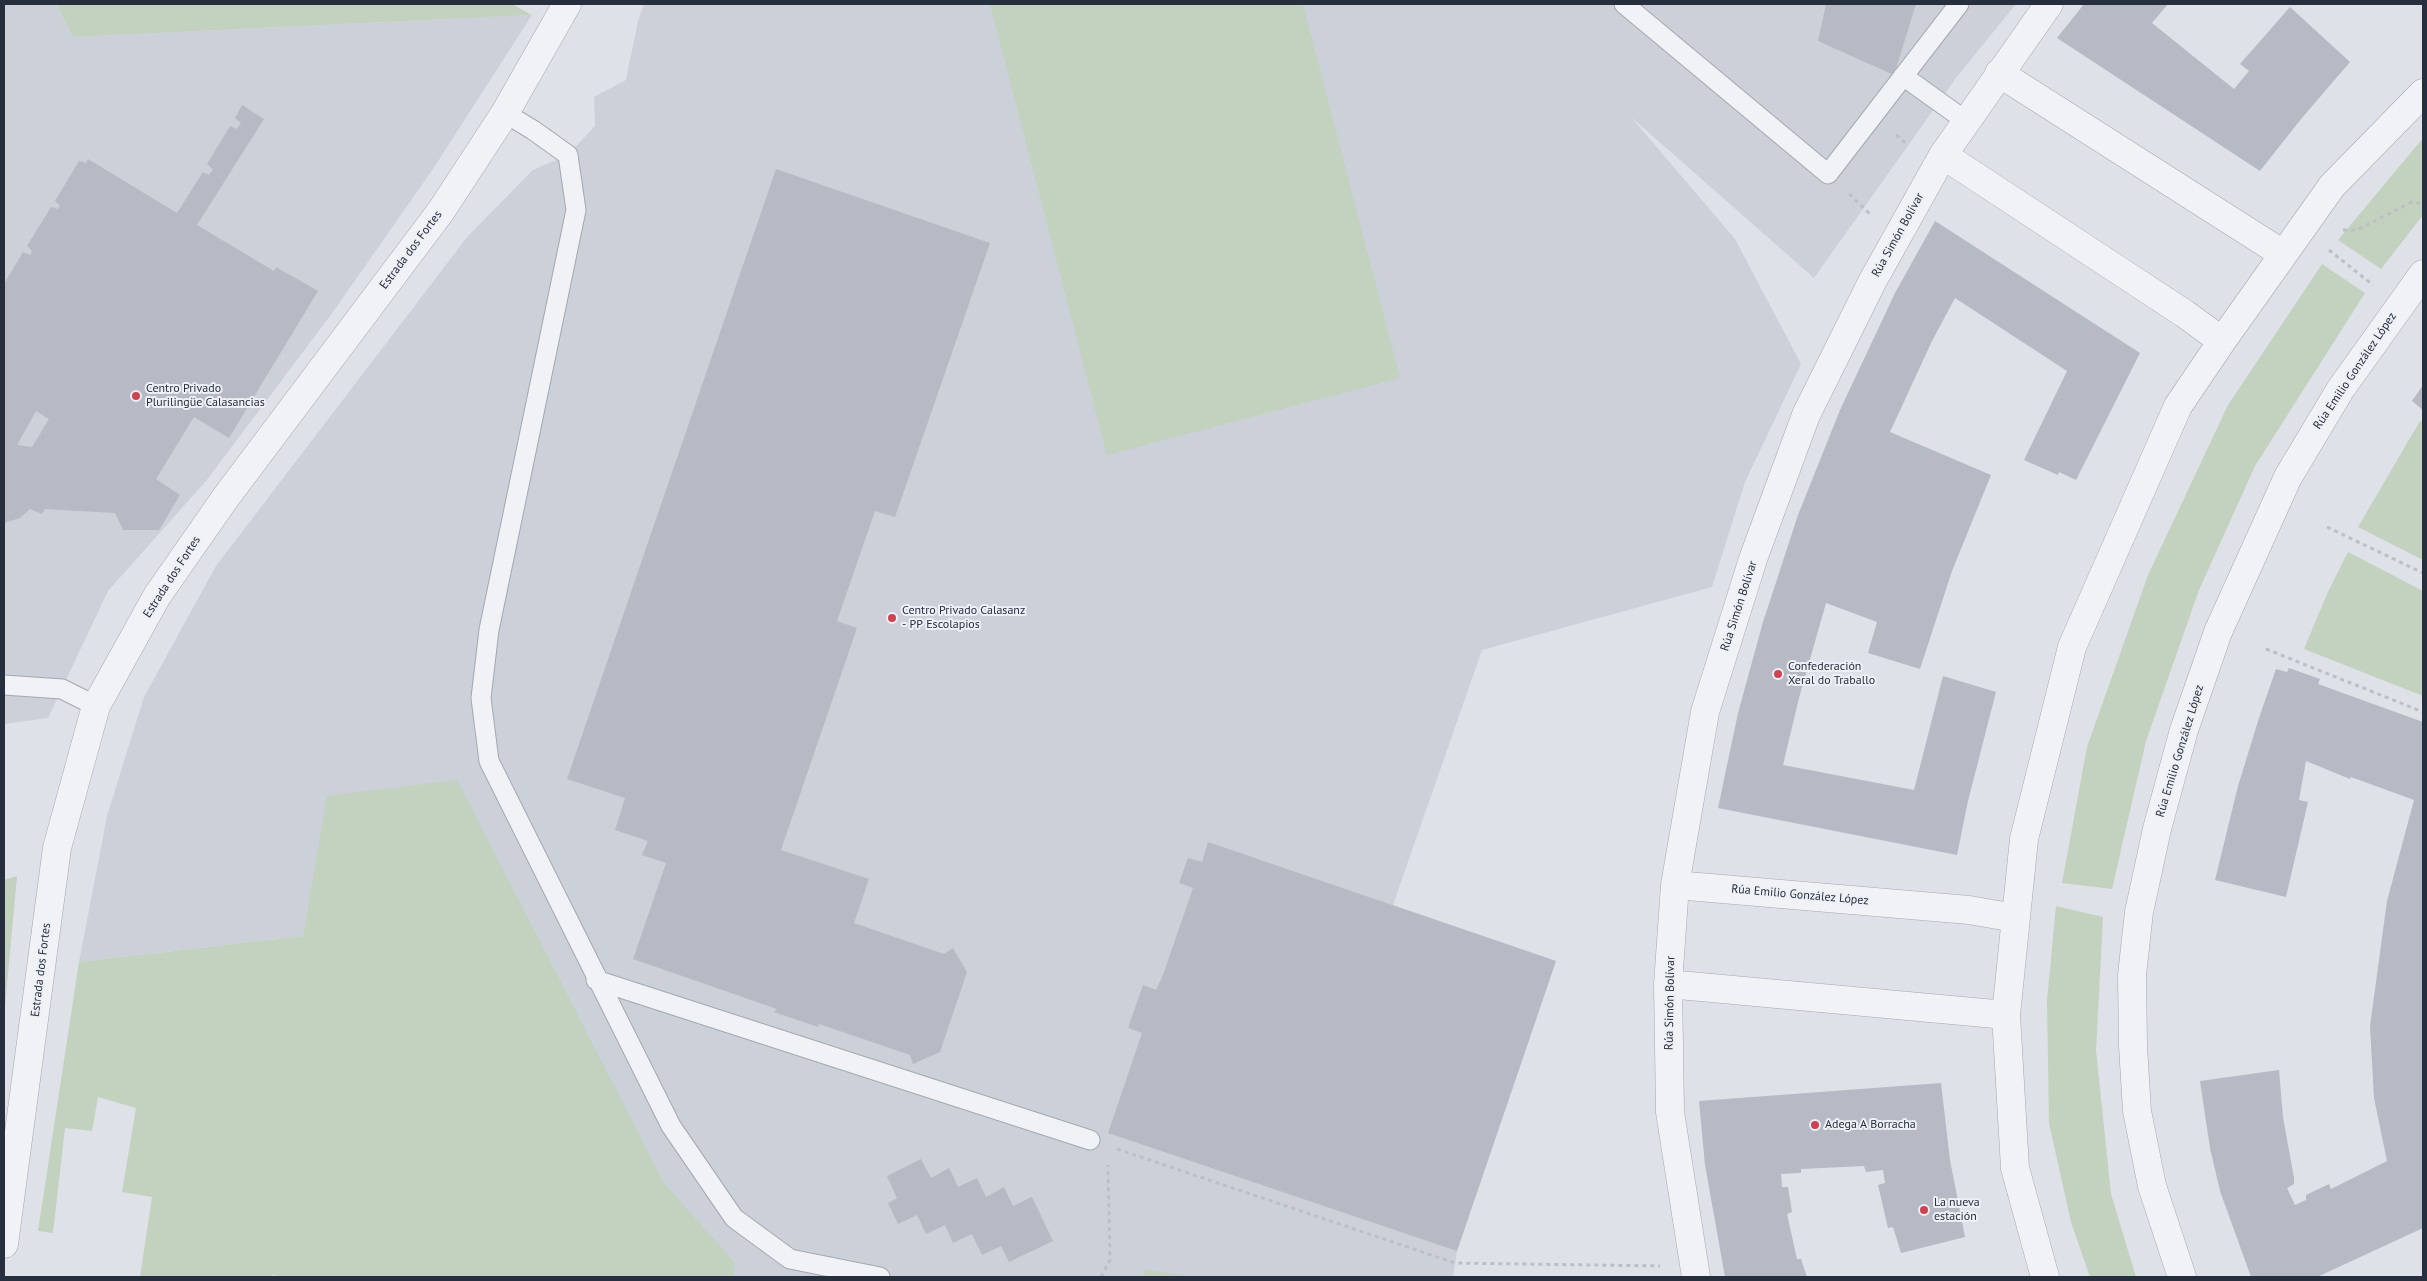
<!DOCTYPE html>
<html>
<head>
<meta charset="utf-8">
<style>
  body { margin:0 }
  #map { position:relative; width:2427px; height:1281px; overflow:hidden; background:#dee1e7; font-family:"PT Sans",sans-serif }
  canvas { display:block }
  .frame { position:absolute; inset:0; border:5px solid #272e3e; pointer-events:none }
</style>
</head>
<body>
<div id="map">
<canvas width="2427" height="1281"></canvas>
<div class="frame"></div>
</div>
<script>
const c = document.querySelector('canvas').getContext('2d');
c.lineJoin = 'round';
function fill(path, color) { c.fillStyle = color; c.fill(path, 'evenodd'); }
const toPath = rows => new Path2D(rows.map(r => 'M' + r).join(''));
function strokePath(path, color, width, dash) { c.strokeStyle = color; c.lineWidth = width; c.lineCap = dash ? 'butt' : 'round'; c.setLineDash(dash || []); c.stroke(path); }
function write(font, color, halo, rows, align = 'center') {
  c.font = font + ' "PT Sans",sans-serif'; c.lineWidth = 4; c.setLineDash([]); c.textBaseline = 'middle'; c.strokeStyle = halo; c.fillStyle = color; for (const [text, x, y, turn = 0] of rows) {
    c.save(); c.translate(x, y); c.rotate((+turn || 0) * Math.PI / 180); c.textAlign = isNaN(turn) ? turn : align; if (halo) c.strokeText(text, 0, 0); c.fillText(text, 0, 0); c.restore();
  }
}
fill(toPath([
  [4,4,56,4,73,37,532,15,433,169,333,312,206,481,108,591,48,718,4,724],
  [644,4,2016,4,1956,78,1814,278,1631,117,1735,239,1801,364,1745,482,1712,587,1482,650,1393,905,1556,961,1457,1251,1453,1277,730,1277,328,796,303,936,79,962,107,816,144,697,216,566,468,236,533,170,568,155,595,126,594,97,626,80,638,21]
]), '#ccd0d9');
fill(toPath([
  [56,4,512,4,532,15,73,37],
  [990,4,1303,4,1400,378,1107,455],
  [2423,138,2423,215,2381,269,2338,240],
  [2322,264,2365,293,2255,466,2199,590,2146,741,2112,889,2062,883,2087,747,2148,575,2228,405],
  [2420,421,2423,423,2423,560,2358,527],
  [2348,552,2423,591,2423,696,2304,649,2327,594],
  [457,780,664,1183,735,1263,733,1277,282,1277,272,1275,272,1277,140,1277,152,1197,122,1192,136,1108,98,1097,92,1131,65,1128,53,1233,38,1231,79,962,303,936,327,796],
  [17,876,4,1017,4,880],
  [2056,906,2103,917,2096,1050,2111,1194,2136,1277,2090,1277,2071,1222,2049,1123,2047,1001],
  [1145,1269,1192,1277,1143,1277]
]), '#c3d1bf');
fill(toPath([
  [1826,4,1916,4,1894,75,1818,41],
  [2084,4,2168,4,2152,23,2234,89,2249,71,2240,64,2290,7,2350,62,2301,119,2260,171,2057,38],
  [242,105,264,119,197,225,274,271,276,267,318,291,229,438,194,417,156,479,180,495,159,530,123,530,115,513,45,509,42,514,30,509,20,518,4,523,4,284,23,252,30,255,32,251,27,246,51,207,58,209,60,206,55,201,79,161,86,163,88,159,177,213,203,172,209,175,213,169,207,164,230,126,237,129,241,123,235,118],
  [36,411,49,419,32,447,17,445],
  [776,169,990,243,895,517,875,511,837,621,857,628,781,850,869,879,854,923,944,954,953,948,967,972,940,1052,913,1064,910,1055,819,1024,818,1027,774,1012,777,1009,633,959,666,863,642,855,648,841,615,830,625,798,567,779],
  [1935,221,2140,353,2076,480,2059,472,2058,475,2024,460,2067,371,1955,298,1932,341,1890,432,1991,475,1952,571,1920,669,1868,653,1877,622,1826,603,1799,698,1783,765,1914,790,1943,676,1996,692,1968,801,1957,855,1718,808,1738,713,1763,622,1798,515,1840,410,1895,293],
  [2423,385,2423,410,2412,401],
  [2289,668,2320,679,2318,684,2423,722,2423,1228,2317,1277,2251,1277,2220,1191,2210,1148,2200,1081,2279,1070,2283,1117,2294,1178,2294,1184,2287,1188,2295,1205,2306,1200,2306,1195,2329,1184,2331,1189,2387,1161,2374,1098,2370,1026,2387,901,2414,800,2351,777,2350,779,2306,761,2299,800,2308,802,2286,897,2215,880,2238,786,2259,718,2276,669,2287,672],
  [1208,842,1556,961,1457,1251,1108,1133,1142,1033,1128,1028,1143,985,1156,990,1163,975,1193,888,1179,883,1188,858,1202,862],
  [1941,1083,1950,1160,1965,1237,1901,1253,1893,1227,1888,1228,1878,1185,1885,1183,1883,1170,1866,1172,1864,1166,1801,1169,1801,1173,1781,1174,1782,1187,1788,1187,1792,1212,1787,1214,1797,1259,1801,1259,1807,1277,1725,1277,1705,1165,1699,1101],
  [921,1159,931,1178,949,1168,958,1187,977,1178,986,1197,1004,1187,1013,1206,1032,1197,1053,1241,1009,1262,1001,1246,982,1255,972,1234,953,1243,945,1225,926,1234,917,1215,898,1224,888,1203,897,1198,887,1176]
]), '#b5bac4');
const lane = toPath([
  [1624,4,1828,174,1959,4],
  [1903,76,1966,121],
  [505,113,533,130,568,155,576,210,489,630,481,698,489,761,671,1126,734,1218,790,1259,880,1277],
  [4,685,62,689,96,706],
  [596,980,1090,1140]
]);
const street = toPath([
  [1999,73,2283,254],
  [1943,155,2185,314,2222,341],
  [1675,885,1969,910,2015,918],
  [1668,984,2006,1015],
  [4,1244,57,848,96,706,157,596,226,497,441,211,505,113,567,4],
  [1696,1277,1670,1112,1668,984,1675,885,1705,712,1753,559,1806,415,1872,282,1943,155,2049,4],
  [2045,1277,2015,1168,2006,1015,2024,839,2072,647,2178,406,2222,341,2332,186,2423,93],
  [2182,1277,2152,1186,2137,1111,2133,1046,2132,975,2139,912,2157,829,2184,730,2218,632,2288,477,2340,390,2423,274]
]);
strokePath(lane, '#a3a8b1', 21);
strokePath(street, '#a3a8b1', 29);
strokePath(toPath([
  [1896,135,1908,145],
  [1849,194,1870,214],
  [2343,230,2357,230,2412,202,2423,204],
  [2329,250,2373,285],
  [2327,527,2423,573],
  [2266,649,2423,712],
  [1117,1149,1455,1263,1660,1266],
  [1101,1277,1110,1260,1108,1165]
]), '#bcbfc6', 3, [4, 4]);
strokePath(lane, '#f0f2f6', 19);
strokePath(street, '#f0f2f6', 28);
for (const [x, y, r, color] of [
  [136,396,5,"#cc4351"],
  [892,618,5,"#cc4351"],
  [1778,674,5,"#cc4351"],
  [1815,1125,5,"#cc4351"],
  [1924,1210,5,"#cc4351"]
]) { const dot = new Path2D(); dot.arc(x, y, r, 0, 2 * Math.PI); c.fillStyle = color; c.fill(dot); strokePath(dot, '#edf0f5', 2); }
write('12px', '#272e3e', '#edf0f5', [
  ["Rúa Simón Bolívar",1898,235,-61],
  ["Estrada dos Fortes",411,250,-53],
  ["Rúa Emilio González López",2355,371,-56],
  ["Estrada dos Fortes",172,577,-57],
  ["Rúa Simón Bolívar",1739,606,-72],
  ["Rúa Emilio González López",2180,751,-73],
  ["Rúa Emilio González López",1800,895,5],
  ["Estrada dos Fortes",41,970,-83],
  ["Rúa Simón Bolívar",1670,1003,-89]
]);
write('12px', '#272e3e', '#edf0f5', [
  ["Centro Privado",146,389],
  ["Plurilingüe Calasancias",146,403],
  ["Centro Privado Calasanz",902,611],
  ["- PP Escolapios",902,625],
  ["Confederación",1788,667],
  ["Xeral do Traballo",1788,681],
  ["Adega A Borracha",1825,1125],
  ["La nueva",1934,1203],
  ["estación",1934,1217]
], 'left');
</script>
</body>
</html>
